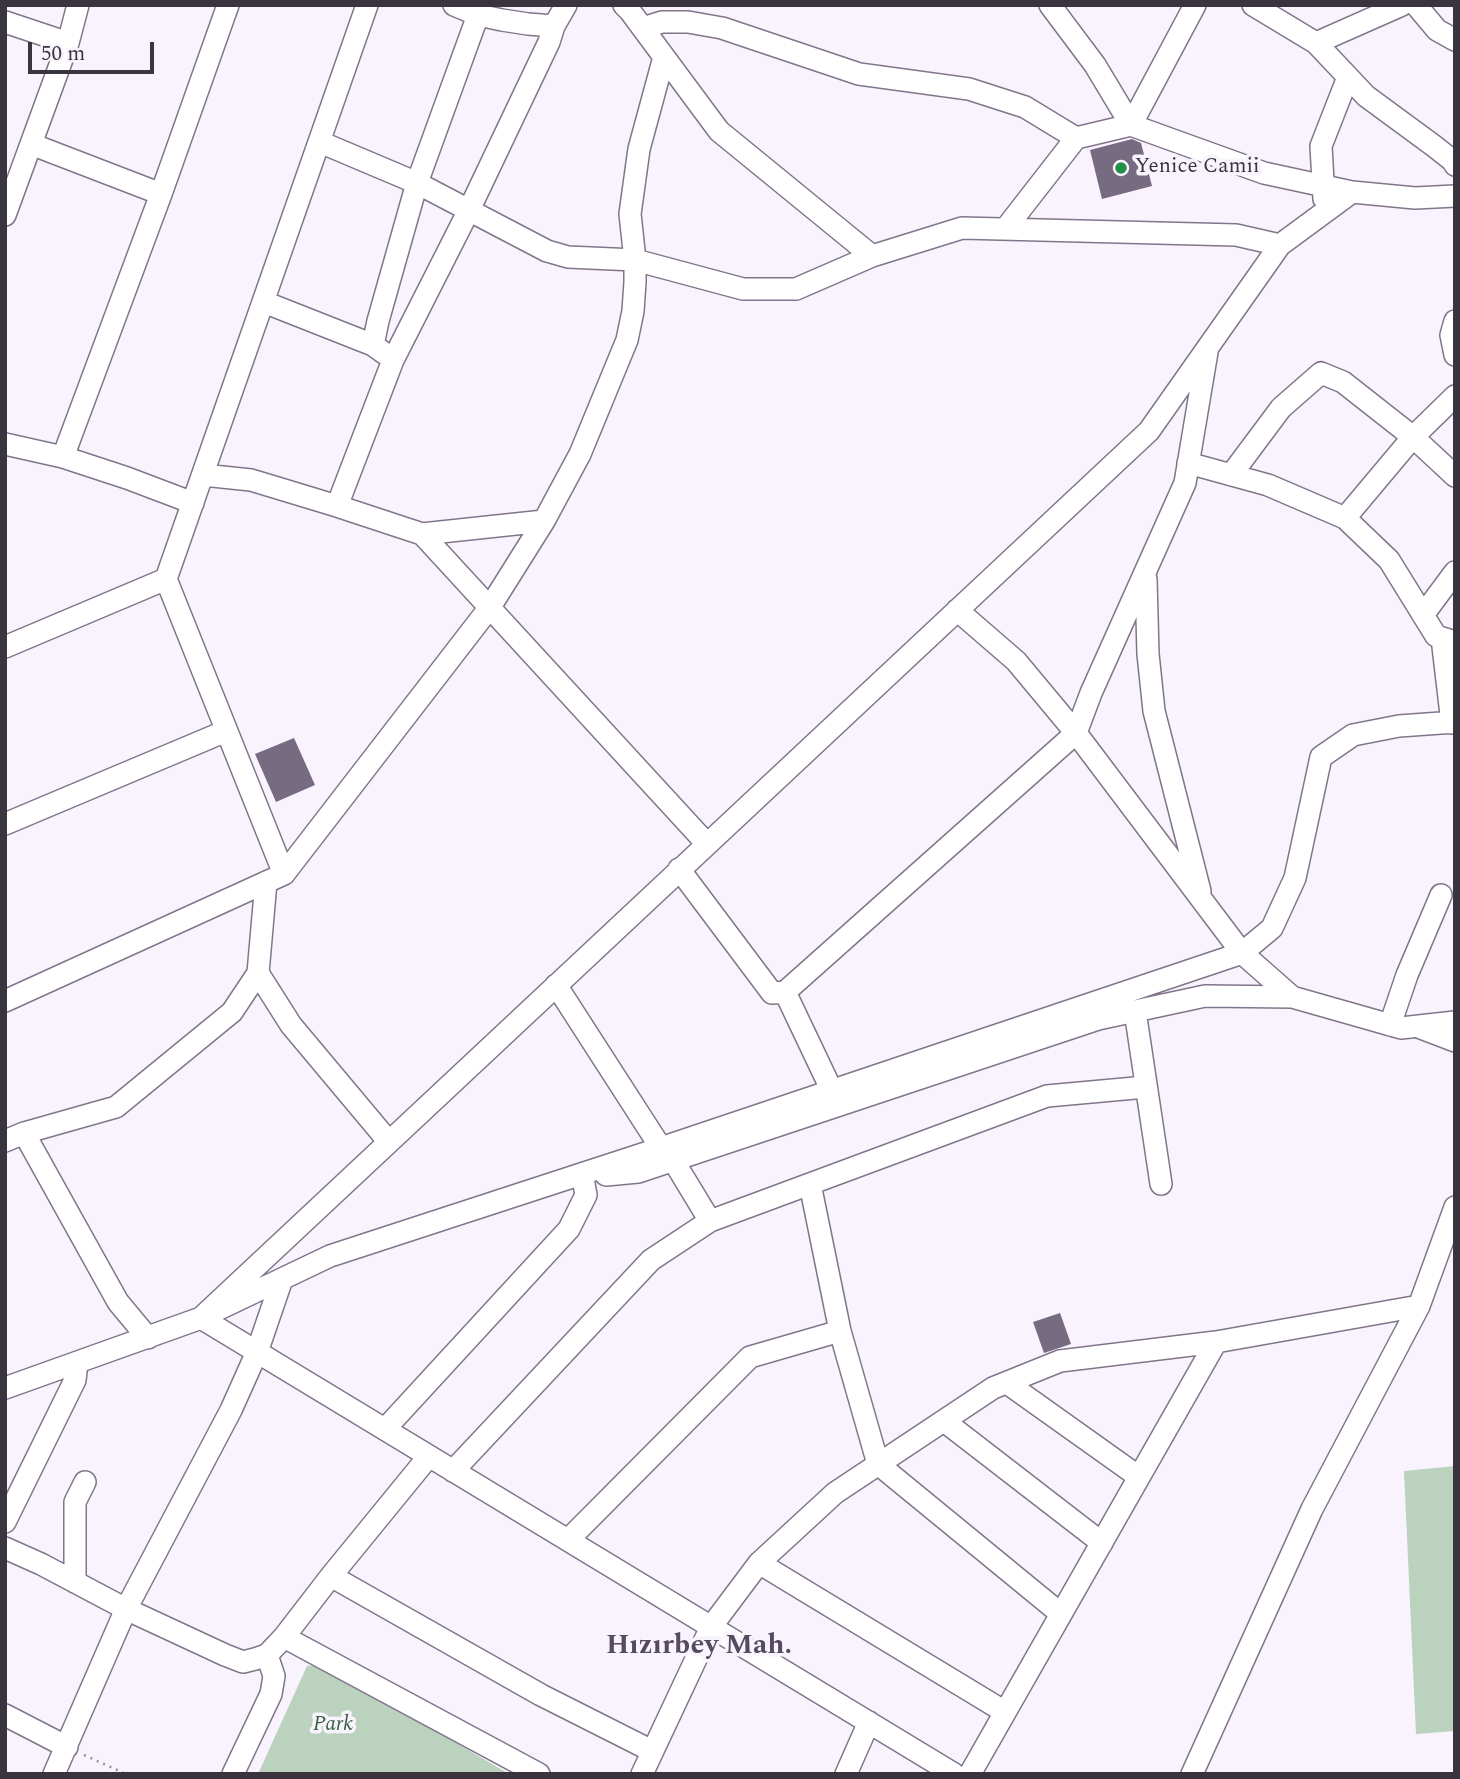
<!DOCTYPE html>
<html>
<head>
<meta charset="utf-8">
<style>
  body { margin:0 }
  #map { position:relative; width:1460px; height:1779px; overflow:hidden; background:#f8f3fd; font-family:Spectral,serif }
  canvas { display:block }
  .frame { position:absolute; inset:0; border:7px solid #39343d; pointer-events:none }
  .scale { position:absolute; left:28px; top:42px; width:126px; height:32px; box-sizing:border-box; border:4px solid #39343d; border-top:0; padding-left:9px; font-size:21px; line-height:24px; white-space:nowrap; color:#39343d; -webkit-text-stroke:5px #f8f3fd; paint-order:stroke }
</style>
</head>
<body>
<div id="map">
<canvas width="1460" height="1779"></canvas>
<div class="frame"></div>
<div class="scale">50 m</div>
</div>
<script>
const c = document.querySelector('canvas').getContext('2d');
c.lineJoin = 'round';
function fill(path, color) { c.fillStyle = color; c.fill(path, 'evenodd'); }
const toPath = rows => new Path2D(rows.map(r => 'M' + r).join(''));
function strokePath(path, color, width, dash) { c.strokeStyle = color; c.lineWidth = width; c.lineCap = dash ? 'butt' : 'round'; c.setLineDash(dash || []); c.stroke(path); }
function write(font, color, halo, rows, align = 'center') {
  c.font = font + ' Spectral,serif'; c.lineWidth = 7; c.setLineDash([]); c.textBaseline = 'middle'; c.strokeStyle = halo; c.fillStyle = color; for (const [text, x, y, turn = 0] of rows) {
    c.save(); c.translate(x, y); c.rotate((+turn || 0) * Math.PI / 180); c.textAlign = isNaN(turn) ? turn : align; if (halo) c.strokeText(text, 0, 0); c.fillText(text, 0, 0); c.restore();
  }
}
fill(toPath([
  [1455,1466,1455,1731,1416,1734,1404,1471],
  [323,1664,509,1774,258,1774,307,1666]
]), '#bbd2bf');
fill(toPath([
  [1132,139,1141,143,1152,186,1102,199,1090,150],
  [294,738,315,785,276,802,255,754],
  [1060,1313,1071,1344,1044,1353,1033,1322]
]), '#766b80');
const minor = toPath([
  [454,5,478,15,502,20,528,24,554,26,566,5],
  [624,5,630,11,719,131,872,256],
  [1050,5,1095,65,1131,125],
  [1253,5,1316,43,1366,96,1434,146,1453,161,1455,165],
  [1416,5,1437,30,1455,40],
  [5,22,68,43],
  [643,28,662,22,688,22,722,28,859,74,969,89,1025,107,1076,138],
  [1316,43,1402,5],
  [1131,125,1195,5],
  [320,142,417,183,547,251,568,257,635,260,743,289,796,289,872,256,962,228,1236,235,1280,245],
  [31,144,161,194],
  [1324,199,1321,146,1348,77],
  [5,215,68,43,78,5],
  [1006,228,1076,138,1131,125,1264,173,1352,192],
  [264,302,373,345,384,353],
  [1455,321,1451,335,1455,355],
  [373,345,378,321,417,183,478,15],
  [5,444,63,457,127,478,193,503],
  [63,457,161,194,228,5],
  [1188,463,1268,485,1345,518,1389,560,1436,636,1455,642],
  [203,475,251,480,337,506,422,534,707,844],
  [1231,475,1281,408,1321,373,1343,382,1413,437,1455,476],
  [337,506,393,360,469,210,549,42,554,26],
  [1345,518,1413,437,1455,396],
  [422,534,544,521],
  [1146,579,1148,654,1154,711,1200,891],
  [957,610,1016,661,1076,733,1242,953,1292,997,1401,1028,1455,1022],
  [1423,615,1455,572],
  [1442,638,1452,723],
  [5,647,166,579],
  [5,824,226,731],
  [679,869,772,993,785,992],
  [284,874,166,579,367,5],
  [258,973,291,1025,389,1142],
  [556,985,661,1148,673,1160,710,1221],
  [5,1001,284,874,490,607,544,521,580,454,627,340,633,311,635,282,635,260,630,214,639,149,664,57],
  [1135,1011,1161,1184],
  [1390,1025,1407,975,1441,895],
  [1421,1028,1455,1041],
  [832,1091,785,992,1076,733,1091,693,1185,483,1207,352],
  [24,1133,118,1302,148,1338],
  [5,1141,24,1133,116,1107,232,1012,258,973,266,882],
  [606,1175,638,1172,1098,1019,1205,996,1292,997],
  [810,1184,840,1331,878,1464,1061,1614],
  [219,1309,330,1256,661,1148,1242,953,1272,928,1295,878,1321,757,1353,735,1399,726,1455,722],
  [201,1318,954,1774],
  [1007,1383,1139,1477],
  [5,1388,201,1318,1149,431,1280,245,1352,192,1415,198,1455,196],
  [944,1421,1102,1543],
  [385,1429,569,1229,586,1195,583,1178],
  [453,1471,651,1260,710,1221,1047,1096,1146,1087],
  [5,1522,75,1380,77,1363],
  [568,1540,750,1357,840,1331],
  [5,1548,41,1564,126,1609,225,1655,243,1662,255,1659,267,1655,284,1637,331,1576,429,1456],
  [759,1563,1005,1712],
  [331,1576,541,1695,652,1751],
  [75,1582,75,1502,85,1482],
  [284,1637,539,1774],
  [5,1715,67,1747],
  [54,1774,126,1609,231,1410,257,1352,282,1279],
  [233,1774,271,1694,274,1676,267,1655],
  [642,1774,711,1627,759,1563,835,1493,993,1388,1060,1361,1216,1342,1419,1306],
  [846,1774,869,1722],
  [970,1774,1216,1342],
  [1192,1774,1312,1509,1419,1306,1455,1207]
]);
strokePath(minor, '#81758b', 24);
strokePath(toPath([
  [84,1755,126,1774]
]), '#959099', 2.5, [2, 5]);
strokePath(minor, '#fff', 21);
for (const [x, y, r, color] of [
  [1121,168,7,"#228f46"]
]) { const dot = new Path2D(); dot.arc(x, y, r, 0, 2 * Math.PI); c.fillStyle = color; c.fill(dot); strokePath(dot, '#f8f3fd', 2.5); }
write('21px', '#39343d', '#f8f3fd', [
  ["Yenice Camii",1135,168]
], 'left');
write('italic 21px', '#34633f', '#f8f3fd', [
  ["Park",333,1726]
]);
write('bold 28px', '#554a5f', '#f8f3fd', [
  ["Hızırbey Mah.",699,1648]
]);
</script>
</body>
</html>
